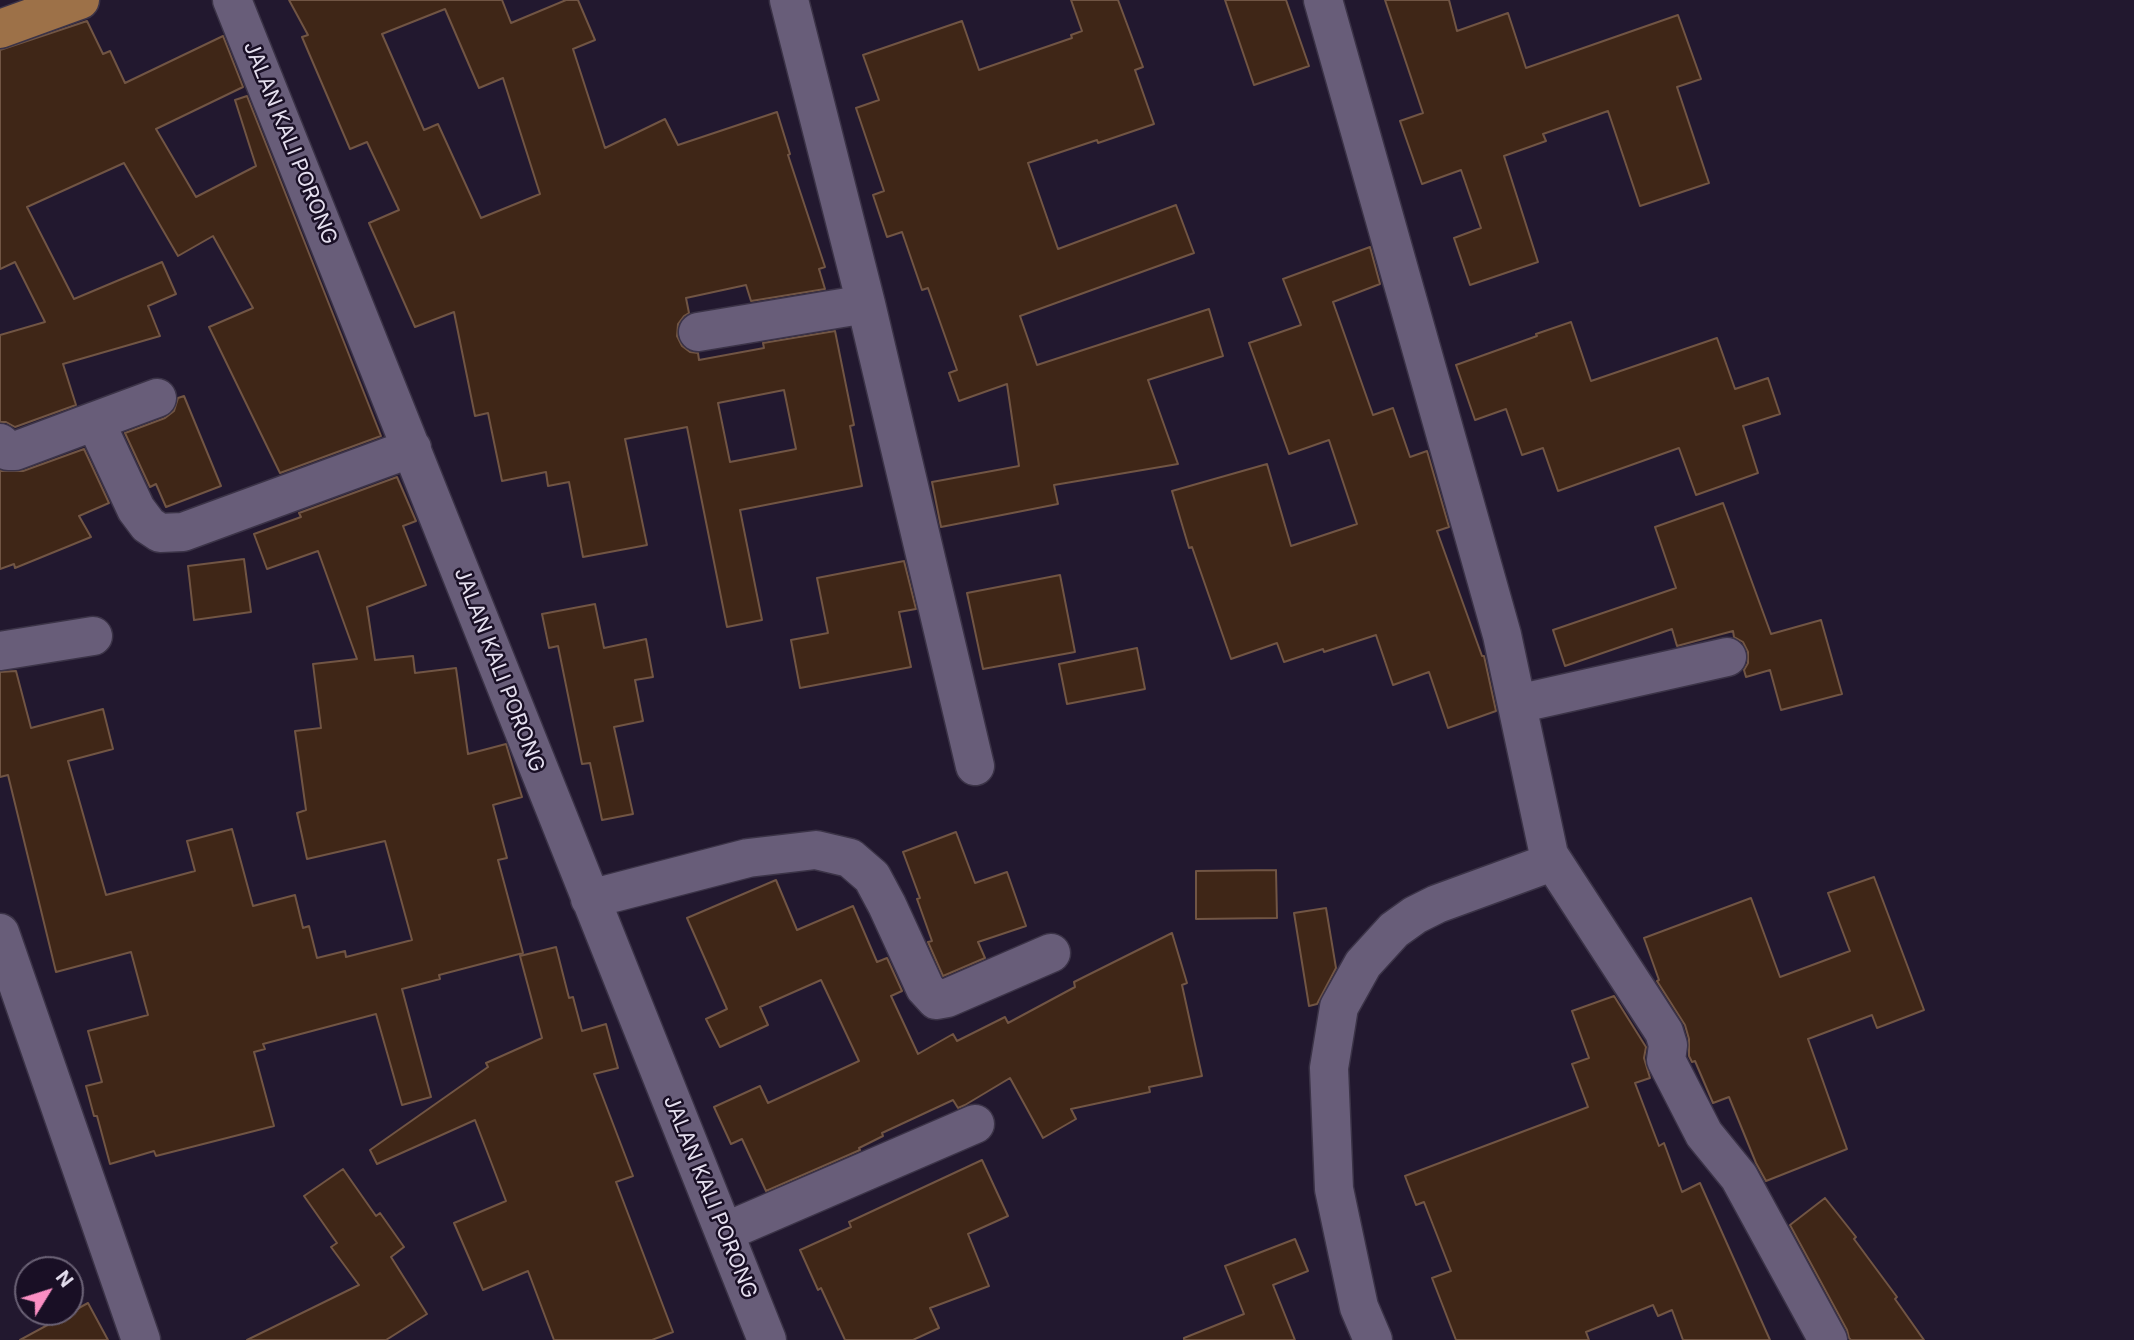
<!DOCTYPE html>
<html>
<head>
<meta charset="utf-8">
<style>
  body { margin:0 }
  #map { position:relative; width:2134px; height:1340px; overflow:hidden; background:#22182f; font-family:Inter,sans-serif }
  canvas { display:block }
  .north { position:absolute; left:14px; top:1256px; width:70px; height:70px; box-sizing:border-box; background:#190f25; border:2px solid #6b6276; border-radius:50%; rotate:52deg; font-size:19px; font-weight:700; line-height:28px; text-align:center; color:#e5dfef }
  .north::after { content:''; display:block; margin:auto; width:24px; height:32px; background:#fb8fc4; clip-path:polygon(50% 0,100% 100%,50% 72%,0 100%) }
</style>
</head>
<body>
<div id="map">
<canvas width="2134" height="1340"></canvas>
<div class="north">N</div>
</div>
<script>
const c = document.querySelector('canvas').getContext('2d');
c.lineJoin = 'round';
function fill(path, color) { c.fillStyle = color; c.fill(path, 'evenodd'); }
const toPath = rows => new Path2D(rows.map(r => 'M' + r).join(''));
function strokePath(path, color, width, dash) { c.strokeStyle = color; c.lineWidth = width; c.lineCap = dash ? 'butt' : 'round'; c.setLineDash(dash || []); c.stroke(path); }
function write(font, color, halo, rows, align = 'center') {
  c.font = font + ' Inter,sans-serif'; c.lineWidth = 5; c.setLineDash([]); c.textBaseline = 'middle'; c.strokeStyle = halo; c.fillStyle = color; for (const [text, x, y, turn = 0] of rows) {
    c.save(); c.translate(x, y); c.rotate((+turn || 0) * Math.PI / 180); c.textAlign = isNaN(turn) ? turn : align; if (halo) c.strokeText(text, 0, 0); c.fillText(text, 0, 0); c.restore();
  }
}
const building = toPath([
  [289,0,502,0,511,23,566,0,578,0,595,40,573,49,605,148,665,119,678,145,777,112,790,154,788,155,825,267,819,269,825,289,751,301,746,285,686,298,689,313,684,316,678,324,677,336,682,346,690,352,698,353,699,360,764,348,763,343,835,331,854,425,850,426,862,486,740,510,762,620,727,627,687,427,625,439,647,545,583,557,569,482,548,486,546,472,502,481,488,413,475,416,454,312,415,327,369,223,399,210,367,142,350,149,302,37,308,35,289,0],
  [445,9,479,88,503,78,540,194,481,218,438,124,424,130,382,34,445,9],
  [784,390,796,449,730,462,718,403,784,390],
  [1071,0,1118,0,1143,67,1135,70,1154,124,1098,143,1097,140,1028,163,1058,249,1176,205,1194,253,1020,316,1037,365,1209,309,1223,356,1148,380,1178,464,1054,485,1058,504,941,527,932,482,1019,466,1007,384,959,401,949,373,957,370,928,288,922,290,902,232,887,237,873,195,884,191,856,108,879,100,863,55,962,21,979,70,1072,38,1071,35,1082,31,1071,0],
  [1225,0,1286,0,1309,66,1254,85,1225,0],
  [1385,0,1449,0,1457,31,1508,13,1526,68,1678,15,1701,79,1677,87,1709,183,1640,206,1608,111,1543,134,1546,141,1504,156,1538,262,1470,285,1454,238,1481,228,1461,170,1422,184,1400,121,1423,113,1385,0],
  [87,21,103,54,110,51,125,83,223,36,243,87,156,129,196,197,256,166,235,100,247,96,381,436,280,473,209,327,253,308,213,236,178,256,124,163,27,207,74,299,162,262,176,294,148,306,160,336,63,364,76,405,15,427,6,422,0,422,0,335,45,322,15,262,0,269,0,50,87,21],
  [1370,247,1380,284,1333,302,1373,415,1393,408,1410,457,1427,451,1449,527,1437,531,1482,656,1484,656,1496,711,1448,728,1429,672,1393,685,1376,635,1324,652,1323,649,1284,662,1277,643,1231,659,1192,547,1189,548,1172,491,1267,464,1291,546,1357,524,1329,440,1289,454,1249,343,1301,325,1283,279,1370,247],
  [1571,322,1591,381,1717,338,1735,389,1768,378,1780,414,1743,426,1758,473,1696,495,1679,448,1558,491,1543,448,1522,455,1506,409,1475,420,1456,365,1537,336,1536,334,1571,322],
  [184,396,221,486,166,507,156,484,150,487,125,433,165,418,174,411,178,398,184,396],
  [84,449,109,503,79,516,91,537,15,568,14,564,0,569,0,471,23,471,84,449],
  [397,477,416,521,403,526,426,585,367,607,375,660,413,656,415,673,456,668,468,754,506,744,522,797,493,805,507,858,498,860,523,953,439,975,440,979,402,989,431,1097,402,1105,376,1014,263,1044,265,1049,254,1052,274,1126,156,1156,154,1151,110,1164,97,1116,94,1116,86,1086,102,1082,88,1031,148,1015,131,952,56,972,8,775,0,777,0,672,16,671,31,728,103,709,113,749,68,761,106,895,195,871,187,841,232,829,253,906,295,895,303,928,309,926,317,958,345,951,346,957,412,940,385,841,307,859,297,813,306,810,295,731,321,728,313,664,357,659,318,551,267,569,254,534,301,517,299,513,397,477],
  [1723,503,1771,634,1821,620,1842,694,1781,710,1770,670,1746,677,1744,670,1748,663,1748,652,1743,642,1734,637,1733,631,1677,646,1672,629,1565,666,1553,630,1676,588,1655,527,1723,503],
  [244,559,251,612,194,620,188,566,244,559],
  [904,561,916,609,899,612,911,667,800,688,791,640,828,633,817,578,904,561],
  [1060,575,1075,652,983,669,967,593,1060,575],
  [595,604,604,648,646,639,653,677,635,680,643,721,614,727,633,814,602,820,590,763,582,764,558,646,549,648,542,614,595,604],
  [1137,648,1145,689,1067,704,1059,664,1137,648],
  [956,832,975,883,1007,872,1026,926,978,942,985,958,943,976,928,942,932,941,917,899,920,898,903,852,956,832],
  [1276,870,1277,918,1196,919,1196,871,1276,870],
  [1874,877,1924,1010,1877,1028,1872,1015,1808,1039,1847,1149,1766,1181,1756,1163,1729,1097,1713,1103,1695,1061,1692,1062,1689,1056,1689,1039,1685,1025,1657,981,1659,980,1644,938,1751,898,1780,977,1850,951,1828,893,1874,877],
  [776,880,797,930,853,906,877,962,887,958,902,991,891,996,918,1054,953,1034,957,1041,1005,1017,1008,1023,1075,987,1074,982,1172,933,1187,983,1182,985,1202,1076,1149,1087,1150,1092,1071,1109,1076,1119,1043,1138,1010,1078,965,1105,958,1108,953,1100,882,1133,883,1136,859,1148,860,1150,766,1191,742,1139,731,1144,714,1107,760,1086,768,1103,859,1061,821,980,760,1007,768,1025,720,1047,706,1019,727,1009,687,918,776,880],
  [1326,908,1336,968,1317,1004,1309,1006,1294,913,1326,908],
  [556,947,569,998,573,997,582,1031,606,1024,618,1068,594,1074,633,1176,616,1182,673,1332,652,1340,554,1340,528,1271,483,1290,454,1223,506,1201,475,1120,377,1164,370,1150,488,1067,486,1063,542,1038,520,956,556,947],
  [1614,996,1646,1047,1644,1058,1650,1078,1635,1083,1659,1146,1664,1143,1682,1192,1700,1183,1770,1340,1683,1340,1672,1310,1658,1316,1653,1305,1586,1332,1589,1340,1456,1340,1432,1278,1451,1271,1424,1202,1416,1205,1405,1176,1588,1107,1572,1064,1589,1058,1572,1011,1614,996],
  [982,1160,1008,1216,968,1234,989,1286,930,1308,939,1328,913,1340,845,1340,821,1288,818,1290,800,1250,851,1227,849,1222,982,1160],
  [343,1169,376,1216,380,1213,404,1247,391,1257,427,1314,386,1340,247,1340,359,1285,331,1247,337,1243,304,1196,343,1169],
  [1825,1198,1856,1237,1854,1239,1897,1297,1895,1299,1924,1340,1851,1340,1849,1338,1847,1330,1790,1225,1825,1198],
  [1295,1239,1308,1271,1273,1285,1295,1340,1184,1340,1184,1338,1244,1314,1225,1266,1295,1239],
  [88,1303,108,1340,20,1340,88,1303]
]);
fill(building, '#3f2617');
strokePath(building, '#715544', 2);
const minor = toPath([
  [232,0,767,1340],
  [789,0,866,304,975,766],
  [1323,0,1502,635,1549,855,1664,1032,1668,1045,1666,1060,1704,1134,1739,1177,1828,1340],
  [698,332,866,304],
  [95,421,157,398],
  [0,443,8,451,15,451,95,421,136,509,148,525,160,533,183,532,412,448],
  [0,651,93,636],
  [1517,704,1727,657],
  [590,899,748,858,816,850,850,858,872,877,887,905,925,988,936,1000,947,998,1051,953],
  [0,933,141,1340],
  [725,1232,975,1124],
  [1373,1340,1359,1307,1334,1189,1329,1068,1339,1007,1363,964,1394,930,1415,915,1437,904,1541,866,1549,855]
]);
const major = toPath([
  [0,29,80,0]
]);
strokePath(minor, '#3b3347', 41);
strokePath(major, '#3b3347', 41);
strokePath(minor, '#685d79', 38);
strokePath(major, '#9d7148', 38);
write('21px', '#e5dfef', '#190f25', [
  ["JALAN KALI PORONG",290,143,68],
  ["JALAN KALI PORONG",499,670,69],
  ["JALAN KALI PORONG",710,1197,68]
]);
</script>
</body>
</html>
